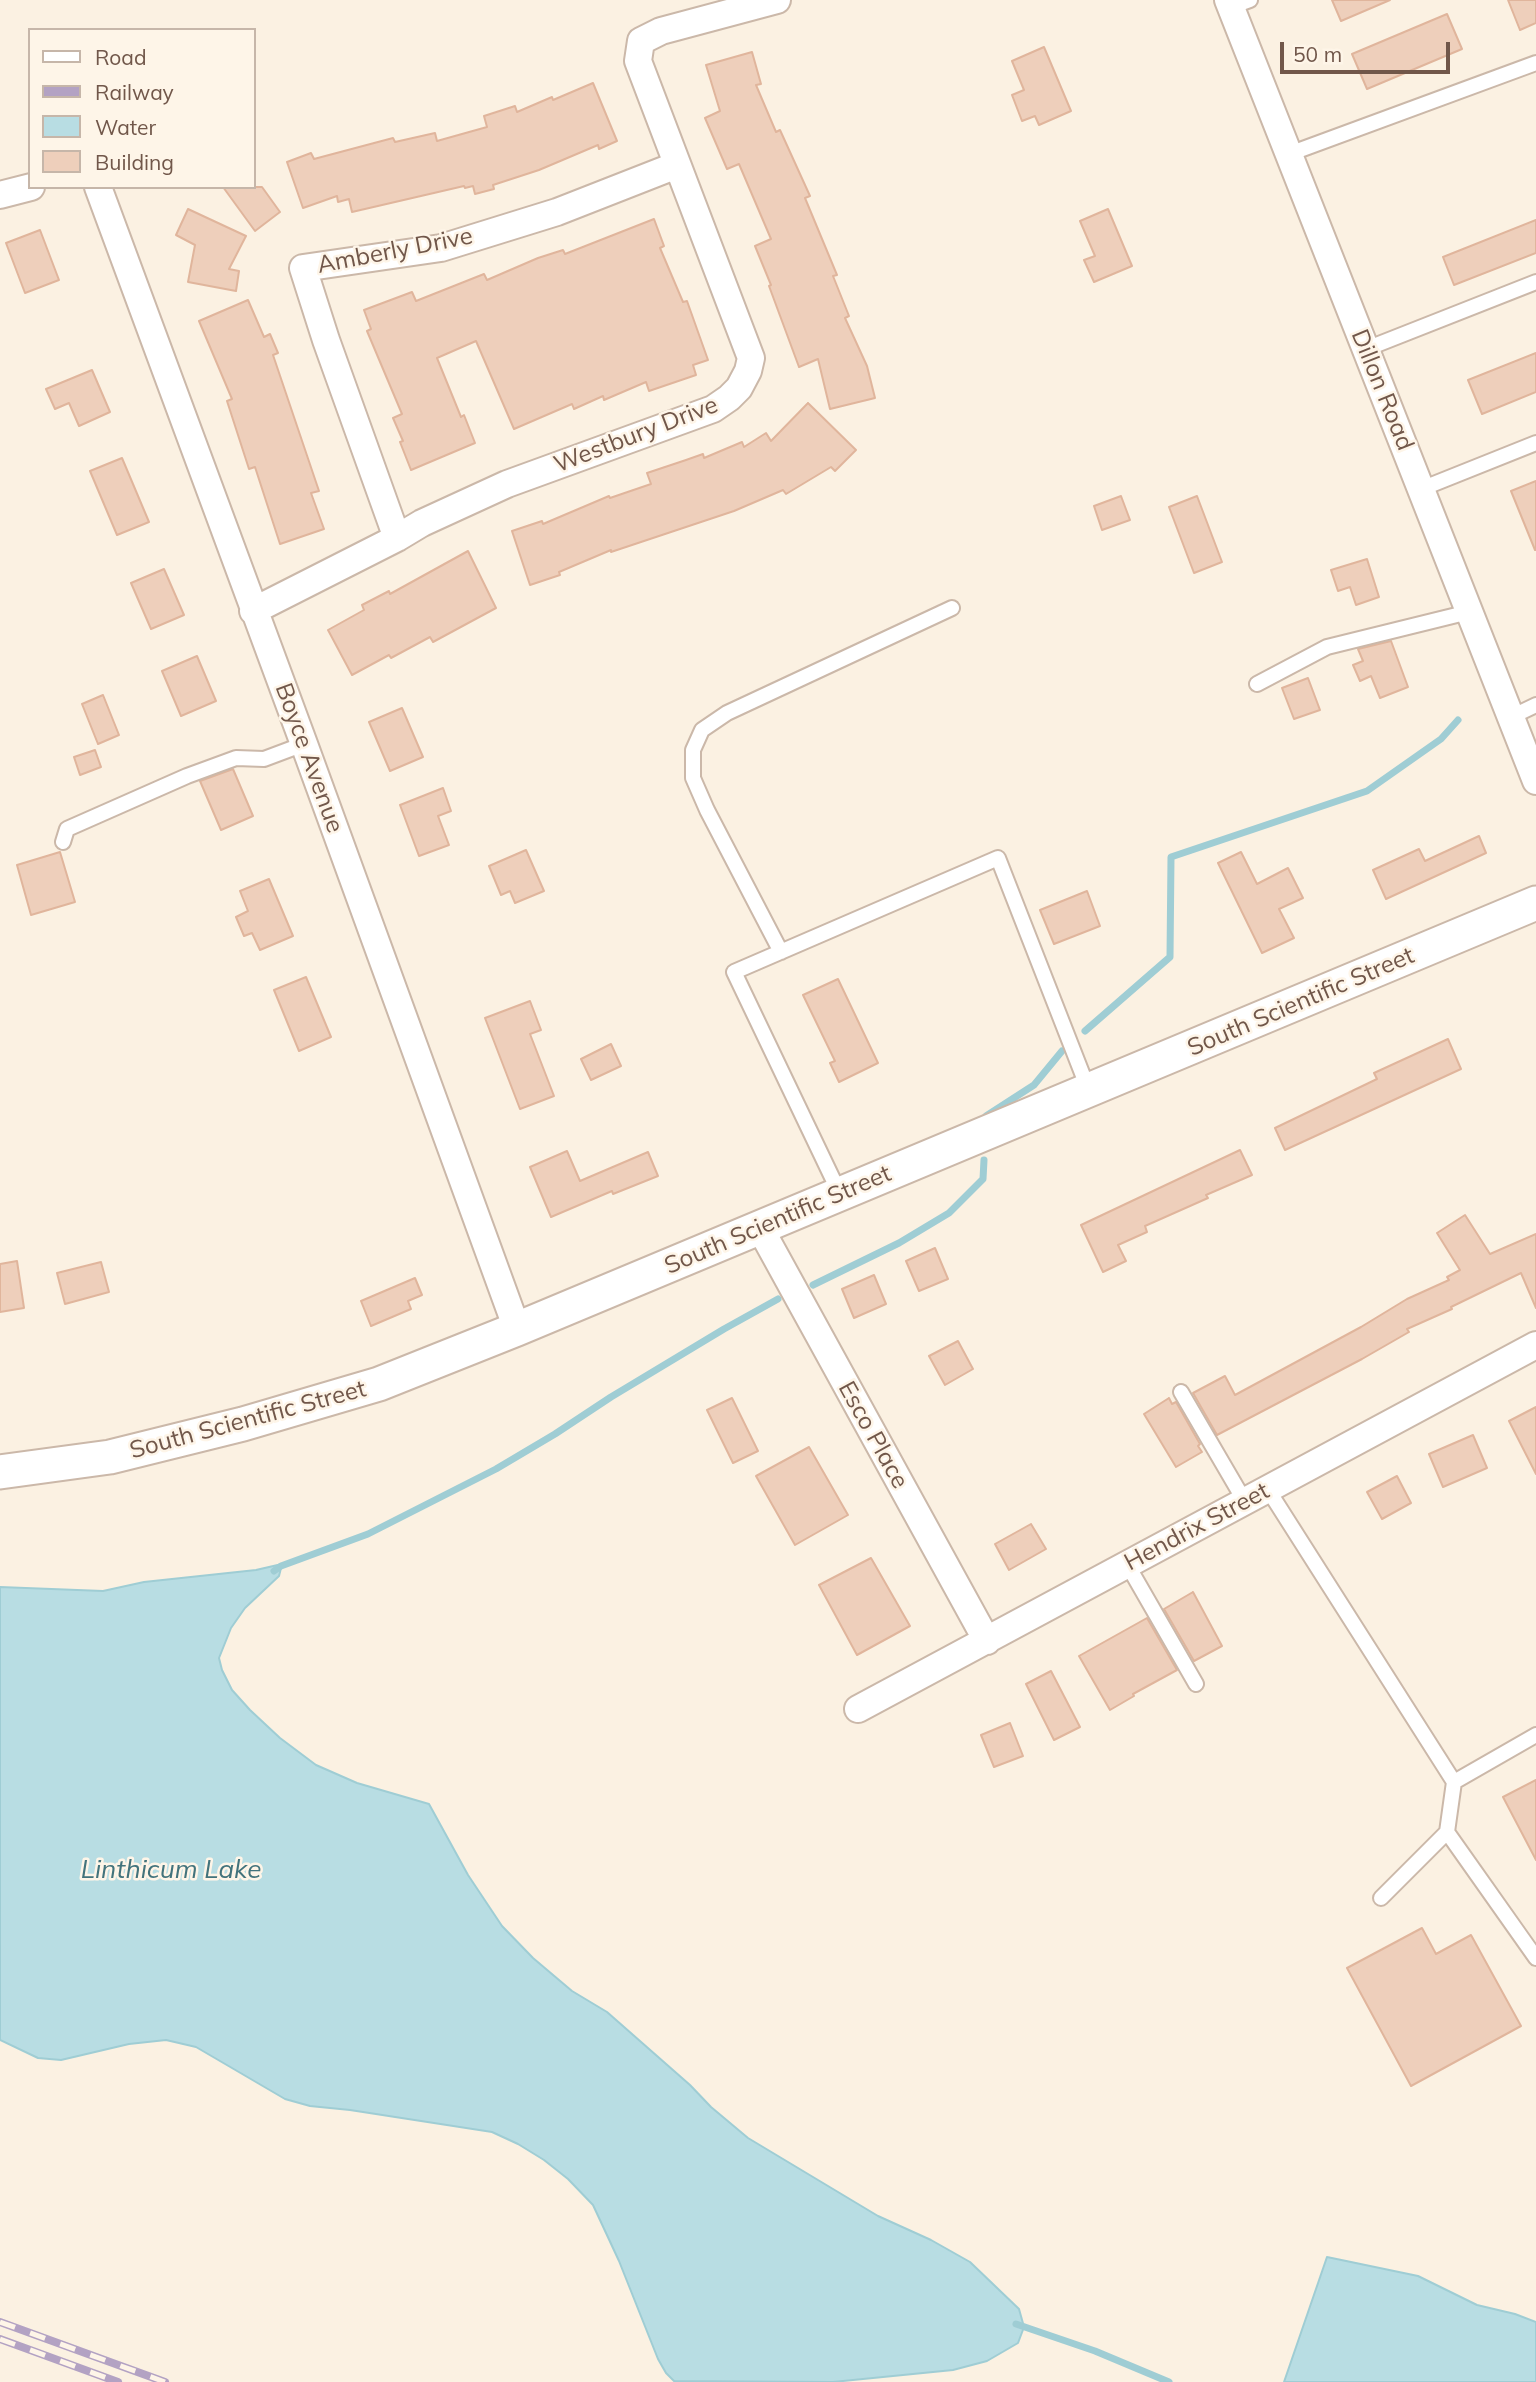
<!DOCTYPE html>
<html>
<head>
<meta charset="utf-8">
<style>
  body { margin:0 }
  #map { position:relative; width:1536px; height:2382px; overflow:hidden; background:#fbf1e2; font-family:Mulish,sans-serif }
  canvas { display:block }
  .legend { position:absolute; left:28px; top:28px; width:228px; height:161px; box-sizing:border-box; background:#fef5e8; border:2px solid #c6b6a9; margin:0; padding:9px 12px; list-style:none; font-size:21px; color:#71574a }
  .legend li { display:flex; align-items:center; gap:14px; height:35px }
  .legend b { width:35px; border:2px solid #c6b6a9 }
  .scale { position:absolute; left:1280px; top:42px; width:170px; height:32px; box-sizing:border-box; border:4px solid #71574a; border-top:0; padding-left:9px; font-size:21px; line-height:24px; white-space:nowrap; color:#71574a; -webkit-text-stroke:5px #fef5e8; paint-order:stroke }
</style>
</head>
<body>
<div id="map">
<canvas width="1536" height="2382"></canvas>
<ul class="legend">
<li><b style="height:9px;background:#fff"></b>Road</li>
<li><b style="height:9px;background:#b3a2c3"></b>Railway</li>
<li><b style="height:19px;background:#b8dde3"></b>Water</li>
<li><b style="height:19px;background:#eecfbb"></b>Building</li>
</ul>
<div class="scale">50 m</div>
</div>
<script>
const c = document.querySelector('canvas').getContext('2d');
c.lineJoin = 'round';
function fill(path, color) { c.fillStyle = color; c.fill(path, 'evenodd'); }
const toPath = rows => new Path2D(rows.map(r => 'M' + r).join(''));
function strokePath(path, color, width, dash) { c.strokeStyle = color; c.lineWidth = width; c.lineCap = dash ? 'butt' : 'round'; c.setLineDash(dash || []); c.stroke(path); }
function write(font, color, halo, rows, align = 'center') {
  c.font = font + ' Mulish,sans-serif'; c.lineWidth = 5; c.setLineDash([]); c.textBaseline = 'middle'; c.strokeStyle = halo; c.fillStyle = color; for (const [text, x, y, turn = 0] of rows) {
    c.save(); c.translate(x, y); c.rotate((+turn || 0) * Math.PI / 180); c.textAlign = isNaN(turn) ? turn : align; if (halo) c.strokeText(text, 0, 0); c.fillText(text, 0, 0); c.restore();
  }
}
const water = toPath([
  [282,1564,279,1576,245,1608,231,1628,219,1658,222,1670,232,1690,250,1710,280,1738,316,1765,357,1783,429,1804,468,1875,502,1926,533,1958,572,1991,607,2012,690,2085,711,2107,748,2138,878,2216,931,2240,970,2262,1019,2309,1024,2327,1018,2343,987,2361,953,2370,833,2382,674,2381,666,2373,658,2359,619,2261,593,2205,568,2179,544,2160,518,2144,492,2132,350,2110,310,2106,285,2099,196,2047,166,2040,129,2044,61,2060,38,2058,0,2040,0,1587,103,1591,144,1582,256,1570,282,1564],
  [1327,2257,1418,2276,1477,2305,1515,2314,1536,2322,1536,2382,1284,2382,1327,2257]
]);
fill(water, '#b8dde3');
strokePath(water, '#9fcdd4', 2);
strokePath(toPath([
  [1085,1031,1170,957,1171,857,1367,791,1441,739,1458,720],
  [986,1116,1034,1085,1062,1051],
  [813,1285,899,1243,949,1213,983,1179,984,1160],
  [274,1571,281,1566,368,1534,496,1469,555,1434,611,1397,724,1329,778,1299],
  [1016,2324,1095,2351,1169,2382]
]), '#9fcdd4', 7);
const building = toPath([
  [1332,0,1390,0,1341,21,1332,0],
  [1508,0,1536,0,1536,23,1520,30,1508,0],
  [1447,14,1462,49,1367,89,1352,54,1447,14],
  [1044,47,1071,111,1039,125,1035,116,1022,121,1012,95,1024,90,1012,61,1044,47],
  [752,52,761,84,756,85,776,132,780,130,810,196,805,198,837,275,833,276,849,316,845,318,867,366,875,398,830,409,818,359,799,367,769,286,771,285,755,246,771,239,739,164,727,169,705,118,720,111,706,65,752,52],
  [593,83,617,141,599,149,598,145,539,170,493,185,494,189,475,194,473,186,465,188,464,186,352,212,349,199,338,202,337,196,303,208,287,162,311,153,314,159,393,138,395,142,435,133,437,141,487,127,484,116,515,106,517,112,552,97,553,100,593,83],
  [223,187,262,187,280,212,255,231,223,187],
  [188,209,246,236,229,269,239,271,236,291,188,282,195,245,176,235,188,209],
  [1108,209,1132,266,1094,282,1084,260,1095,256,1080,221,1108,209],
  [654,219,664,246,660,248,683,302,687,301,708,360,693,365,696,375,649,391,646,382,604,400,603,396,574,409,572,404,514,429,476,341,437,358,461,417,464,415,475,443,411,470,400,442,403,441,393,418,402,414,367,331,371,329,364,310,412,292,416,301,484,274,487,280,538,258,563,250,565,254,654,219],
  [1536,220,1536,253,1454,285,1443,257,1536,220],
  [40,230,59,280,25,293,6,243,40,230],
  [248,300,264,337,270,334,278,353,273,355,319,491,311,493,324,529,280,544,255,467,249,469,227,401,232,399,199,321,248,300],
  [1536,353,1536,392,1482,414,1468,380,1536,353],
  [92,370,110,412,79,426,69,403,55,409,46,389,92,370],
  [808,403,856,450,835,471,831,467,786,494,783,490,734,511,611,552,611,550,559,572,560,575,530,585,512,531,542,521,543,524,609,496,610,498,651,484,647,473,686,460,703,454,704,458,742,442,744,447,766,433,771,441,808,403],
  [122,458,149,522,117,535,90,471,122,458],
  [1536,481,1536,550,1535,550,1511,491,1536,481],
  [1121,496,1130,520,1102,530,1094,506,1121,496],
  [1197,496,1222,562,1194,573,1169,507,1197,496],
  [468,551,496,608,433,642,430,637,391,658,389,655,352,675,328,630,364,610,362,605,389,591,390,594,468,551],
  [1367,559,1379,597,1356,605,1350,587,1338,591,1331,570,1367,559],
  [164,569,184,615,151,629,131,583,164,569],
  [1391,641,1408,687,1380,698,1371,676,1360,681,1353,665,1363,661,1358,649,1391,641],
  [197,656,216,701,181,716,162,671,197,656],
  [1308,678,1320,710,1294,719,1282,688,1308,678],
  [103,695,119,735,98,744,82,704,103,695],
  [402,708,423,757,390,771,369,722,402,708],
  [95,750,101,767,80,775,74,757,95,750],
  [233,769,253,816,221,830,200,781,233,769],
  [443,788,451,811,438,816,449,845,419,856,400,805,443,788],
  [1479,836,1486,853,1386,899,1373,870,1419,849,1425,861,1479,836],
  [526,850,544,891,515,903,510,891,501,895,489,866,526,850],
  [60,852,75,902,31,915,17,865,60,852],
  [1241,852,1257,884,1288,868,1303,898,1279,909,1294,938,1262,953,1218,863,1241,852],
  [269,879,293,936,260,950,252,933,244,936,236,917,248,911,240,891,269,879],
  [1087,891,1100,926,1054,944,1040,910,1087,891],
  [306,977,331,1037,299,1051,274,990,306,977],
  [838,979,878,1063,839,1082,830,1063,835,1061,803,995,838,979],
  [530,1001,541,1030,530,1034,554,1096,520,1109,485,1018,530,1001],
  [1448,1039,1461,1069,1285,1150,1275,1128,1377,1079,1374,1073,1448,1039],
  [611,1044,621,1066,591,1080,581,1059,611,1044],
  [1240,1150,1252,1175,1206,1195,1208,1198,1145,1226,1147,1232,1118,1245,1126,1261,1103,1272,1081,1225,1240,1150],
  [567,1151,580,1181,648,1152,658,1176,613,1194,612,1191,551,1217,530,1167,567,1151],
  [1465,1215,1490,1254,1536,1234,1536,1308,1521,1273,1451,1307,1452,1309,1407,1329,1409,1332,1362,1359,1217,1435,1193,1393,1225,1376,1235,1395,1361,1327,1407,1299,1449,1280,1447,1277,1460,1270,1437,1233,1465,1215],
  [935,1248,948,1279,919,1291,906,1261,935,1248],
  [17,1261,24,1308,0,1312,0,1264,17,1261],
  [101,1262,109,1292,65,1304,57,1273,101,1262],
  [874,1275,886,1304,854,1318,842,1289,874,1275],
  [415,1278,422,1295,408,1301,411,1309,371,1326,361,1301,415,1278],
  [958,1341,973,1369,945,1385,929,1356,958,1341],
  [732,1398,758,1451,733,1463,707,1410,732,1398],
  [1169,1398,1172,1404,1176,1402,1200,1444,1198,1446,1202,1452,1176,1467,1144,1414,1169,1398],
  [1536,1407,1536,1474,1509,1421,1536,1407],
  [1473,1435,1487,1468,1443,1487,1429,1454,1473,1435],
  [809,1447,848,1515,795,1545,756,1476,809,1447],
  [1397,1476,1411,1503,1382,1519,1367,1492,1397,1476],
  [1031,1524,1046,1549,1009,1570,995,1544,1031,1524],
  [871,1558,910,1626,857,1655,819,1585,871,1558],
  [1193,1592,1222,1646,1194,1661,1164,1609,1193,1592],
  [1147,1618,1177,1670,1133,1694,1134,1696,1110,1710,1079,1656,1147,1618],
  [1051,1671,1080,1727,1054,1740,1026,1684,1051,1671],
  [1010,1723,1023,1756,994,1767,981,1735,1010,1723],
  [1536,1780,1536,1860,1503,1797,1536,1780],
  [1422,1928,1436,1954,1471,1935,1521,2026,1411,2086,1347,1968,1422,1928]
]);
fill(building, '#eecfbb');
strokePath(building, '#e0b59c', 2);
const service = toPath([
  [1231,7,1250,0],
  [1289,154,1536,63],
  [1366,349,1536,282],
  [1421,489,1536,443],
  [1257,684,1327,647,1469,612],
  [1511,717,1536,705],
  [63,842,67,829,187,776,236,758,264,759,304,744],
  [781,952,707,810,693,778,693,750,702,730,727,713,952,608],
  [840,1194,734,972,998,858,1089,1091],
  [1181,1392,1244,1500],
  [1267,1488,1454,1782,1536,1735],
  [1127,1564,1196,1684],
  [1447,1832,1536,1958],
  [1381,1898,1447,1832,1454,1782]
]);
const minor = toPath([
  [1228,0,1536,781],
  [98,187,304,744,517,1329],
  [0,195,31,187],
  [397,538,326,340,303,268,441,248,557,212,677,165],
  [253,611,397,538,422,523,507,484,713,409,729,398,739,388,748,371,751,358,638,61,641,41,661,31,777,0],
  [760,1228,987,1641],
  [858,1709,1536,1345]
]);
const tertiary = toPath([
  [0,1472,110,1457,243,1424,379,1384,517,1329,1536,903]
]);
strokePath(service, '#cbb8a9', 18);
strokePath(minor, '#cbb8a9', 30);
strokePath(tertiary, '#cbb8a9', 37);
strokePath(service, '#fff', 14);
strokePath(minor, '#fff', 26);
strokePath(tertiary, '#fff', 33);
const rail = toPath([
  [0,2322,165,2382],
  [0,2339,118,2382]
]);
strokePath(rail, '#b3a2c3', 8);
strokePath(rail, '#fef5e8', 5, [16]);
write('24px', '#71574a', '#fef5e8', [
  ["Amberly Drive",395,251,-11],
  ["Dillon Road",1382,390,68],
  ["Westbury Drive",636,435,-21],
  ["Boyce Avenue",309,758,70],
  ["South Scientific Street",1301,1002,-23],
  ["South Scientific Street",778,1220,-23],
  ["South Scientific Street",248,1420,-15],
  ["Esco Place",873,1435,61],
  ["Hendrix Street",1197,1527,-28]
]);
write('italic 26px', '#42737c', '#fef5e8', [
  ["Linthicum Lake",171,1870]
]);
</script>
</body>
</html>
